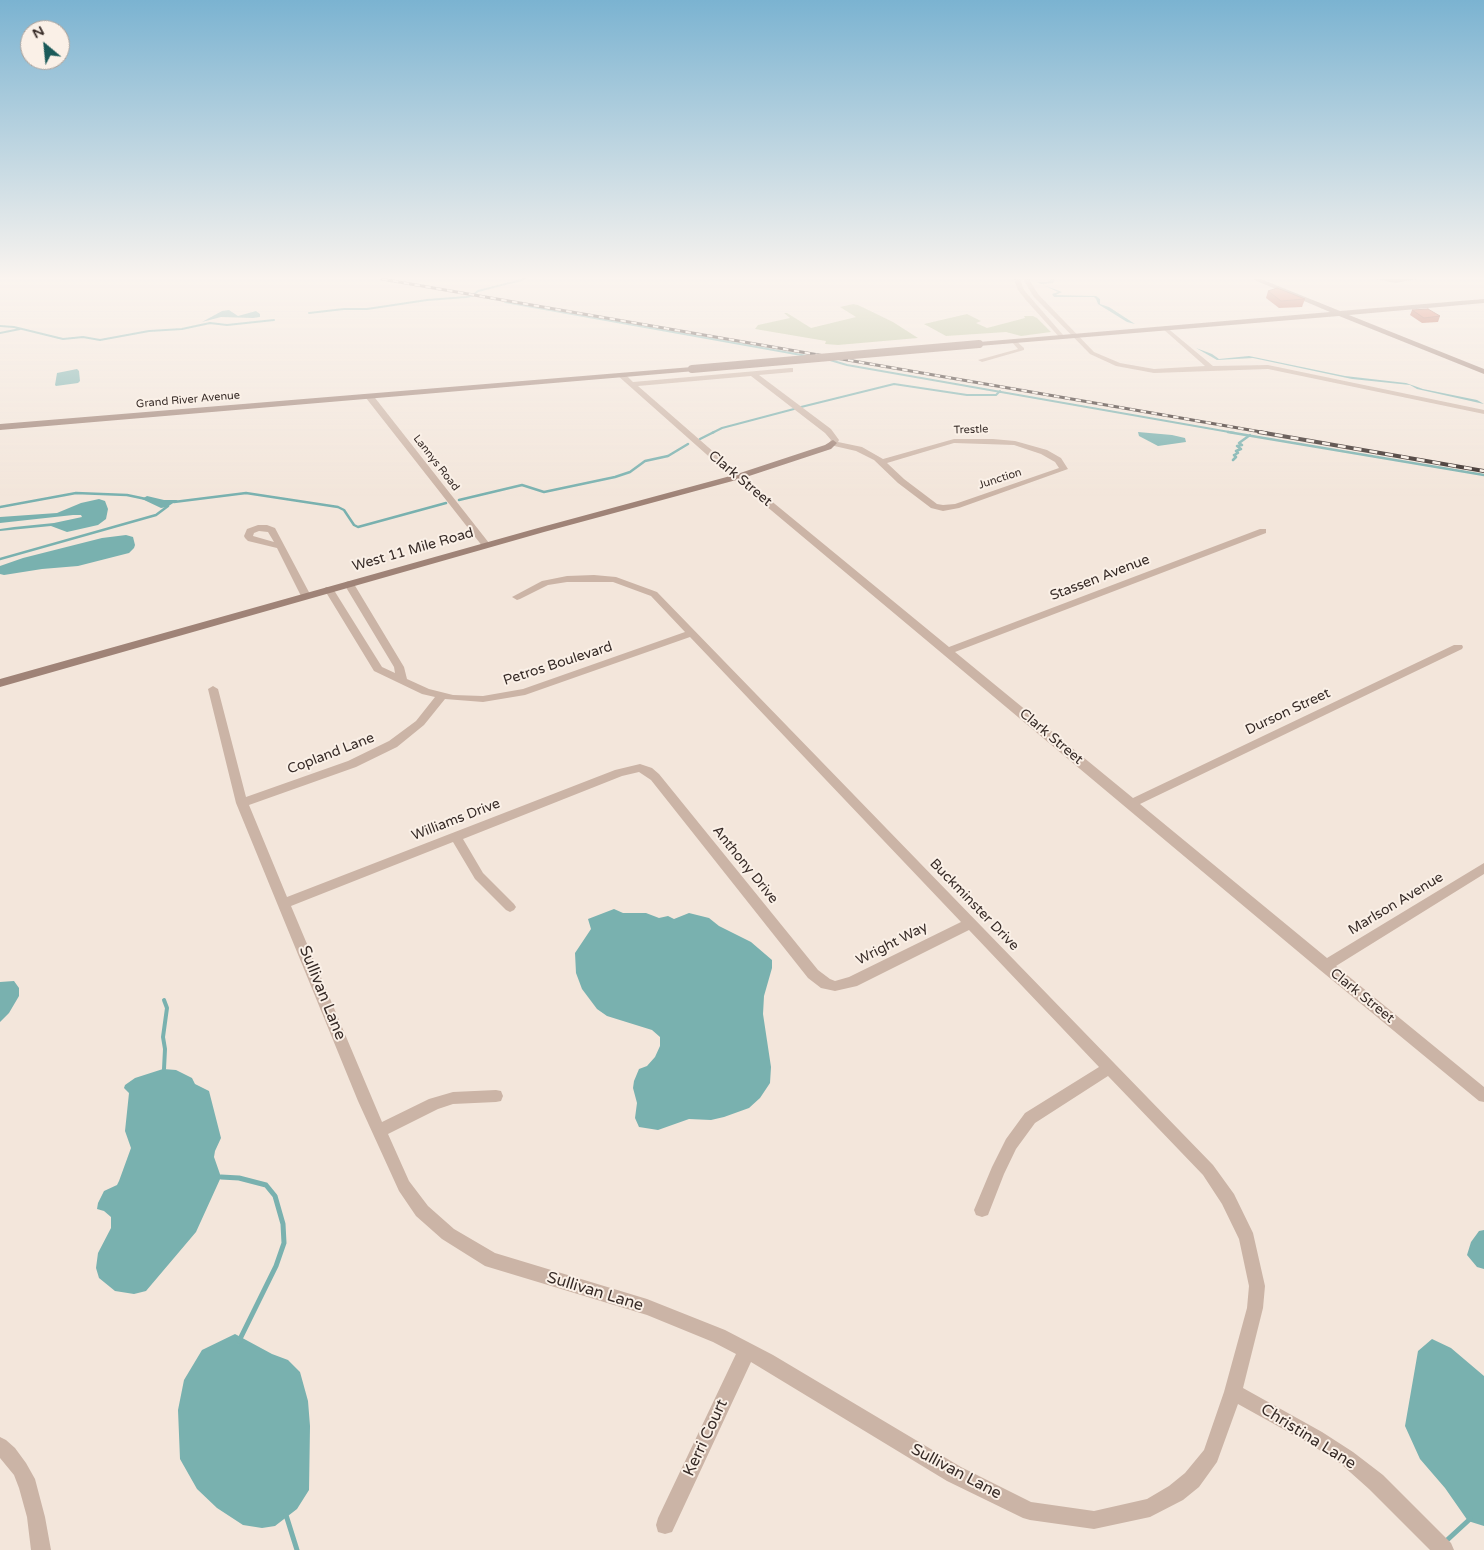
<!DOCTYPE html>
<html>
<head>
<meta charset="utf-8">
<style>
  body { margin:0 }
  #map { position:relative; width:1484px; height:1550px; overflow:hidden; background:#f3e6db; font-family:"Varela Round",sans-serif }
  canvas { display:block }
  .north { position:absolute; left:20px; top:20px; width:50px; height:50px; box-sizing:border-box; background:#faf0e7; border:1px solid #aca19a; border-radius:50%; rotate:332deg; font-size:14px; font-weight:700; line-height:20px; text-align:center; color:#372b27 }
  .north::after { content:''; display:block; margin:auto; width:18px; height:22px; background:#1b5a59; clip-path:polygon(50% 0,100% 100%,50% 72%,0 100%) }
</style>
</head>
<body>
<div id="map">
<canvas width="1484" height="1550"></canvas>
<div class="north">N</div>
</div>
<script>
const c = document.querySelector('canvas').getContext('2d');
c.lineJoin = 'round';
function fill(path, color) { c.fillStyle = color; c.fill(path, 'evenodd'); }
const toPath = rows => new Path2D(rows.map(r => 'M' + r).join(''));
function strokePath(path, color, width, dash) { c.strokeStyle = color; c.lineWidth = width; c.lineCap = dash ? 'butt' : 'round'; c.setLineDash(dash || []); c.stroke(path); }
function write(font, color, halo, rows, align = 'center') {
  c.font = font + ' "Varela Round",sans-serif'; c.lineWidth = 4; c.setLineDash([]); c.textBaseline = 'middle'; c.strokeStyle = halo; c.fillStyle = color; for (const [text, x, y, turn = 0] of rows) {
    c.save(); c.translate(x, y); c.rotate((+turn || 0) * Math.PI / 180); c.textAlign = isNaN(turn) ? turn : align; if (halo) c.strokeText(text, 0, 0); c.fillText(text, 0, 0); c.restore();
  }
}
fill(toPath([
  [853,304,858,305,893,322,918,338,838,345,825,344,826,341,755,329,758,325,790,318,784,313,787,313,811,328,856,317,840,307],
  [967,314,981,321,976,323,987,328,1025,318,1024,316,1033,316,1037,318,1051,332,1021,336,1006,332,946,336,924,324]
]), '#b8c29a');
fill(toPath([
  [1051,279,1055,279,1053,283,1041,284,1062,292,1056,295,1096,296,1100,299,1100,304,1109,307,1135,324,1127,322,1098,304,1096,299,1094,297,1054,297,1052,294,1058,292,1037,282,1048,282],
  [229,310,238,316,256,311,260,314,260,317,253,318,221,317,202,322,222,311],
  [1196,348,1212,354,1219,359,1249,356,1345,376,1406,383,1423,389,1477,400,1484,404,1417,389,1410,385,1352,379,1253,358,1217,360],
  [77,369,79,371,80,381,78,383,56,386,55,385,57,373],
  [1138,432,1172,435,1185,438,1186,442,1158,446,1139,436],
  [147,496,164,500,178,500,167,507,161,508,142,499],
  [99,499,105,501,108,509,106,519,98,525,67,532,51,526,0,531,0,529,14,527,54,523,82,517,81,515,73,515,0,523,0,517,57,513,81,503],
  [126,535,133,537,135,545,134,548,129,553,78,566,42,569,4,575,0,574,0,566,23,558,102,538],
  [614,909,623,913,646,913,659,918,668,916,674,919,689,913,709,918,719,926,751,942,772,960,772,968,764,996,763,1014,771,1067,770,1083,760,1098,749,1108,724,1117,711,1120,689,1119,658,1130,639,1127,635,1118,637,1103,633,1088,634,1081,639,1069,647,1066,655,1057,660,1046,660,1037,652,1030,607,1016,597,1009,582,989,576,973,575,953,591,929,588,919],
  [14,981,19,988,19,996,9,1013,0,1022,0,982],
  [163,1069,176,1070,192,1078,195,1084,209,1091,221,1138,215,1151,214,1157,221,1177,196,1232,146,1291,134,1294,115,1291,99,1278,96,1268,98,1253,111,1228,111,1217,104,1211,97,1209,98,1203,104,1191,117,1185,119,1181,131,1148,125,1131,129,1093,124,1088,125,1085,135,1078],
  [1484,1230,1484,1269,1477,1267,1467,1255,1471,1242,1479,1231],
  [235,1334,272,1354,288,1360,300,1372,308,1401,310,1426,309,1490,297,1509,275,1526,262,1528,243,1525,217,1508,197,1489,180,1459,178,1410,184,1380,202,1350],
  [1432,1339,1451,1348,1484,1376,1484,1526,1468,1521,1445,1488,1420,1459,1405,1426,1418,1351]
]), '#79b1af');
strokePath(toPath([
  [505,302,807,356],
  [309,313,344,309,367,309,427,300,466,297,472,296,478,291,525,279],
  [0,326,14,327,63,339,83,337,100,340,149,331,182,329,210,323,227,325,274,320],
  [0,333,20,329],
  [830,360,847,365,1235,433],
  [801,407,894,384,967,395,996,395,1000,391],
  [712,433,722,428,794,409]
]), '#79b1af', 2);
strokePath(toPath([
  [1228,432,1484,475],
  [700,439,714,432],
  [1233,460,1236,457,1234,455,1238,453,1236,451,1241,449,1237,446,1242,445,1239,443,1250,435],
  [459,500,522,485,544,492,615,477,630,472,645,461,668,456,688,444],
  [174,502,246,493,338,507,344,510,354,525,358,527,446,503],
  [0,507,76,493,127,495,146,499],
  [0,559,156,515,168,506]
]), '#79b1af', 2.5);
strokePath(toPath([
  [164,1000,167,1008,163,1037,165,1049,164,1069]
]), '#79b1af', 4);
strokePath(toPath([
  [221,1177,239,1178,266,1185,275,1196,283,1224,284,1243,276,1266,239,1341],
  [286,1515,297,1550],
  [1445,1542,1470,1519]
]), '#79b1af', 5);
fill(toPath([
  [1014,279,1020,279,1024,290,1064,336,1064,338,1060,338,1025,299,1018,290,1014,279],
  [1023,279,1029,279,1038,294,1094,352,1120,363,1154,369,1205,366,1163,329,1162,328,1165,326,1213,366,1268,365,1484,410,1484,414,1268,369,1154,373,1116,366,1090,354,1033,296,1023,279],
  [1014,339,1024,348,1024,350,982,362,978,360,1018,349,1011,341,1014,339],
  [790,368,793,368,793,372,759,375,831,429,839,440,838,442,862,447,883,459,954,439,993,439,1015,441,1047,450,1061,458,1068,469,959,508,943,511,931,508,898,483,874,460,856,451,830,445,829,443,831,440,825,433,751,376,638,386,747,481,949,647,1260,529,1266,529,1266,533,955,652,1133,798,1454,645,1462,645,1463,647,1462,649,1140,804,1327,958,1484,863,1484,874,1336,966,1484,1087,1484,1102,1479,1101,1320,970,741,485,617,375,624,373,633,382,790,368],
  [954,443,1014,445,1041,454,1055,462,1059,468,955,504,943,505,937,504,904,479,887,463,954,443],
  [366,394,372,394,489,543,489,547,483,547,366,398,366,394],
  [258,525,267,525,275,528,311,596,309,598,306,599,301,596,277,548,248,541,245,538,244,536,247,529,258,525],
  [259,531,268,532,274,542,253,536,254,533,259,531],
  [594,575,616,577,657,592,1213,1165,1234,1194,1253,1233,1265,1286,1263,1308,1243,1388,1322,1432,1353,1452,1383,1475,1451,1543,1454,1550,1430,1550,1369,1489,1341,1464,1310,1444,1238,1404,1217,1462,1199,1487,1183,1500,1150,1517,1094,1529,1030,1520,1023,1518,947,1481,751,1362,672,1532,665,1534,658,1532,656,1525,658,1518,736,1354,713,1342,647,1315,485,1266,442,1239,416,1216,399,1191,358,1101,236,803,208,689,213,686,218,689,246,797,348,761,389,741,416,721,435,697,422,694,374,671,324,589,326,587,332,587,382,667,395,673,394,667,344,584,346,582,349,581,354,584,404,667,407,679,429,689,453,695,483,696,523,689,685,632,651,596,613,582,567,582,548,585,520,599,517,600,512,597,542,581,567,576,594,575],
  [690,637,961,922,849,977,835,981,830,979,818,970,659,774,652,768,640,764,615,770,287,897,249,805,356,767,397,747,424,725,445,699,483,702,525,695,690,637],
  [639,772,651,780,808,978,821,988,835,991,857,986,969,930,1099,1067,1025,1113,1006,1139,992,1167,974,1210,976,1215,982,1217,988,1215,1004,1174,1016,1149,1035,1123,1108,1076,1203,1175,1222,1204,1239,1239,1249,1286,1247,1308,1224,1392,1204,1450,1185,1473,1169,1486,1147,1499,1094,1511,1031,1502,961,1467,773,1355,725,1330,647,1299,495,1253,454,1229,428,1206,409,1181,388,1134,438,1109,453,1104,496,1102,501,1101,503,1096,501,1091,496,1090,453,1092,429,1099,382,1122,291,906,453,842,475,879,506,910,510,912,514,910,516,907,514,904,483,873,463,839,622,776,639,772],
  [0,1437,6,1440,15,1448,26,1463,35,1479,45,1517,51,1550,31,1550,27,1517,19,1488,14,1475,0,1458,0,1437]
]), '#cbb4a6');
fill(toPath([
  [1252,279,1261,279,1340,311,1484,299,1484,303,1349,315,1484,369,1484,374,1339,316,979,346,975,344,979,342,1330,312,1252,279],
  [1376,279,1417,279,1396,283,1376,279],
  [692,367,695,367,695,371,0,430,0,424,692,367],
  [833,440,837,443,831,449,740,479,544,532,0,687,0,679,538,528,734,475,825,445,833,440]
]), '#9f8377');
const railFar1 = toPath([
  [382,279,1267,433]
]);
const rail = toPath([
  [1259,432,1484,471]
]);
strokePath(railFar1, '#372b27', 3);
strokePath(rail, '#372b27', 4);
strokePath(railFar1, '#faf0e7', 2, [5.5]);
strokePath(rail, '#faf0e7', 2.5, [8]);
strokePath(toPath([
  [692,369,979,344]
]), '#9f8377', 8);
fill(toPath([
  [1268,291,1305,299,1302,307,1279,308,1266,298],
  [1412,310,1440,316,1438,322,1422,323,1410,315]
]), '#ae4c38');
const building = toPath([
  [1277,288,1305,299,1281,301,1268,291,1277,288],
  [1428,309,1440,316,1424,318,1412,310,1428,309]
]);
fill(building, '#ca5841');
strokePath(building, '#8d3e2e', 1);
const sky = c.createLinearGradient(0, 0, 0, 496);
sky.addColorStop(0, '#7bb3d1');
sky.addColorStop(0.56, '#faf4ef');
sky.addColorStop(1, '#faf4ef00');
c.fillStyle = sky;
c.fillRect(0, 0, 1484, 496);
write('11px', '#372b27', '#faf0e7', [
  ["Grand River Avenue",188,400,-5],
  ["Trestle",971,430,-2],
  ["Lannys Road",436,463,52],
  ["Junction",1000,479,-18]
]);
write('14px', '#372b27', '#faf0e7', [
  ["Clark Street",740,479,40],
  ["West 11 Mile Road",413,550,-16],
  ["Stassen Avenue",1100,578,-21],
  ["Petros Boulevard",558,664,-18],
  ["Durson Street",1288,712,-25],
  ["Clark Street",1051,737,40],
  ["Copland Lane",331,754,-21],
  ["Williams Drive",456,820,-21],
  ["Anthony Drive",745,865,51],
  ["Marlson Avenue",1396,904,-31],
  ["Buckminster Drive",974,905,46],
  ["Wright Way",892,944,-27],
  ["Clark Street",1362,996,39]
]);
write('16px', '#372b27', '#faf0e7', [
  ["Sullivan Lane",322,993,68],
  ["Sullivan Lane",595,1292,17],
  ["Christina Lane",1308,1437,32],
  ["Kerri Court",706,1438,-65],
  ["Sullivan Lane",956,1472,28]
]);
</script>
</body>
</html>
